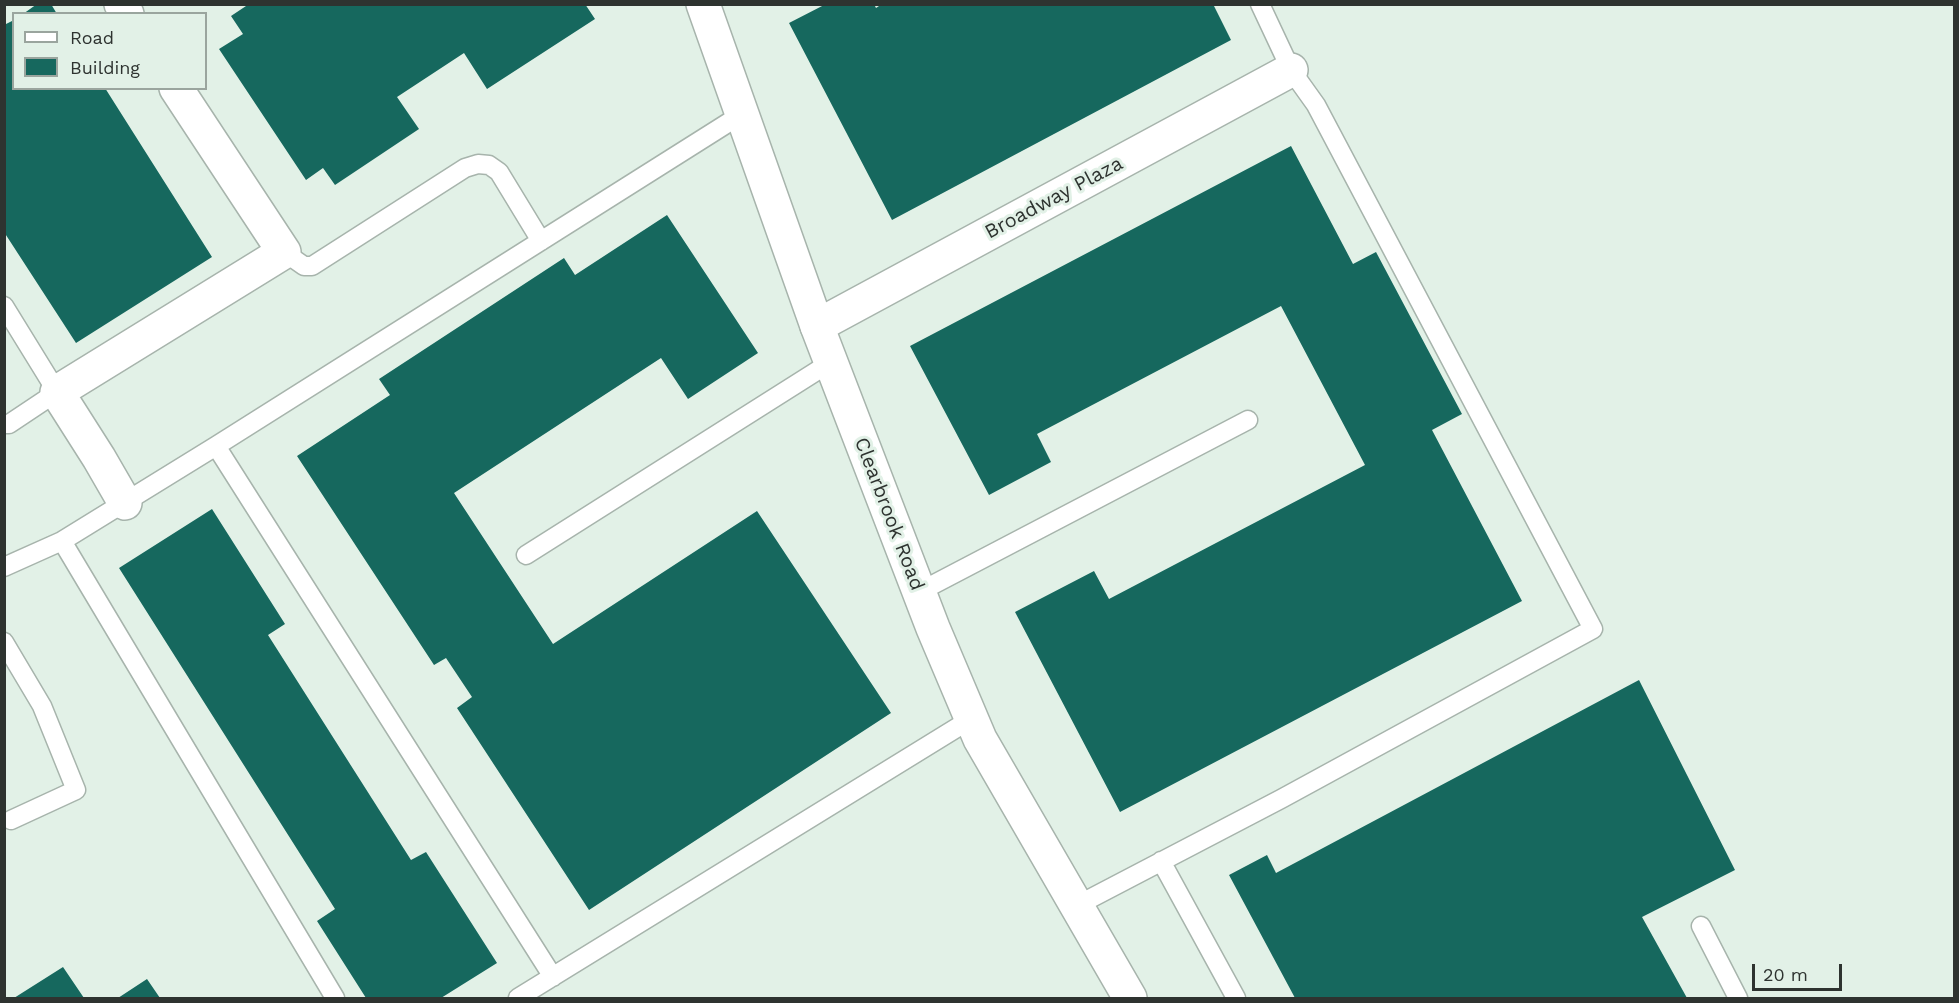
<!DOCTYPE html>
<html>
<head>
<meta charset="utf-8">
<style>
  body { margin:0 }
  #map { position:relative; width:1959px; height:1003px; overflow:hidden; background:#e2f1e7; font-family:"Work Sans",sans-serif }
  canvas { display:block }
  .frame { position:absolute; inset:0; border:6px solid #2e3330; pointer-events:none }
  .legend { position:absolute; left:12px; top:12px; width:195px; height:78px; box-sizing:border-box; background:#e2f1e7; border:2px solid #9aa59e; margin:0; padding:8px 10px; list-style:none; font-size:18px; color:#2e3330 }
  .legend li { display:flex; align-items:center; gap:12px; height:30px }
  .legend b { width:30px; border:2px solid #9aa59e }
  .scale { position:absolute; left:1752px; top:964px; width:90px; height:27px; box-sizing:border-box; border:3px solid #2e3330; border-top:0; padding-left:8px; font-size:18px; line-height:21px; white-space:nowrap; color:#2e3330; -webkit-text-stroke:4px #e2f1e7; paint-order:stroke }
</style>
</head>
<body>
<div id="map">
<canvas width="1959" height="1003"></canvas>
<div class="frame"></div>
<ul class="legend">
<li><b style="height:8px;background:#fff"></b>Road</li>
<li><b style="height:16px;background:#16685e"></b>Building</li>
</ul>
<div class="scale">20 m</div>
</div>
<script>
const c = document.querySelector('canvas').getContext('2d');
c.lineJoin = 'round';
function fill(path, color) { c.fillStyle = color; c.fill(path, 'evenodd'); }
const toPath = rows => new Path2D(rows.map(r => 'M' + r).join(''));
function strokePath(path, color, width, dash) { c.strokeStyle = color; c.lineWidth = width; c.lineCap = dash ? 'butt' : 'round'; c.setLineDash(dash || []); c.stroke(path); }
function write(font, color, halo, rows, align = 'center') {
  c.font = font + ' "Work Sans",sans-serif'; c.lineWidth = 6; c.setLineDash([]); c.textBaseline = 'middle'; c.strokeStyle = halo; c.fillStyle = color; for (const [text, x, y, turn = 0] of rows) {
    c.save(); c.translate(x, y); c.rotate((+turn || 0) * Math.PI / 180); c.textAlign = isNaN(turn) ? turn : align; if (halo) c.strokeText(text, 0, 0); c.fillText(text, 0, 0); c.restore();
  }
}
fill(toPath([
  [37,4,51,4,57,14,23,14],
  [249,4,585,4,595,19,487,89,464,53,397,97,419,129,335,185,323,168,306,180,219,49,243,34,231,16],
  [826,4,874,4,876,8,882,4,1213,4,1231,40,892,220,789,23],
  [14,20,14,88,105,88,212,257,76,343,4,232,4,25],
  [1291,146,1353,264,1376,252,1462,414,1432,430,1522,601,1120,812,1015,612,1094,571,1109,599,1365,465,1281,306,1037,434,1051,462,989,495,910,346],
  [667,215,758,353,688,399,661,358,454,493,553,644,757,511,891,713,589,910,457,708,472,697,446,658,434,665,297,456,390,395,379,379,564,258,575,275],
  [212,509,285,624,268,635,411,860,426,852,497,963,441,998,366,998,317,921,335,909,119,568],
  [1639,680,1735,870,1642,917,1687,998,1295,998,1229,875,1267,855,1276,873],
  [63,967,84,998,14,998],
  [147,979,160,998,118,998]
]), '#16685e');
const service = toPath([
  [284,252,304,266,312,266,465,168,478,164,489,165,499,172,541,241],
  [4,306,57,392,9,424,4,424],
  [216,446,553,977],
  [526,555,831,362],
  [4,567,62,541],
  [919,592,1248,420],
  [4,642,42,706,76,790,11,820],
  [1161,861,1236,998],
  [1076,906,1281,799,1593,629,1316,105,1291,70,1260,4],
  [1701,926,1738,998],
  [335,998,62,541,216,446,742,114],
  [518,998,971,719]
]);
const minor = toPath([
  [121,4,127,14],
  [817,326,1291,70],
  [125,503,99,458,57,392,284,252,176,88]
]);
const tertiary = toPath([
  [703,4,817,326,933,628,980,739,1130,998]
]);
strokePath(service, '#a7b4ac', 21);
strokePath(minor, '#a7b4ac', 36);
strokePath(tertiary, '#a7b4ac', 36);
strokePath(service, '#fff', 18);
strokePath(minor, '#fff', 33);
strokePath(tertiary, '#fff', 33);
write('20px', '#2e3330', '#e2f1e7', [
  ["Broadway Plaza",1054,198,-28],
  ["Clearbrook Road",889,514,69]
]);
</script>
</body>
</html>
